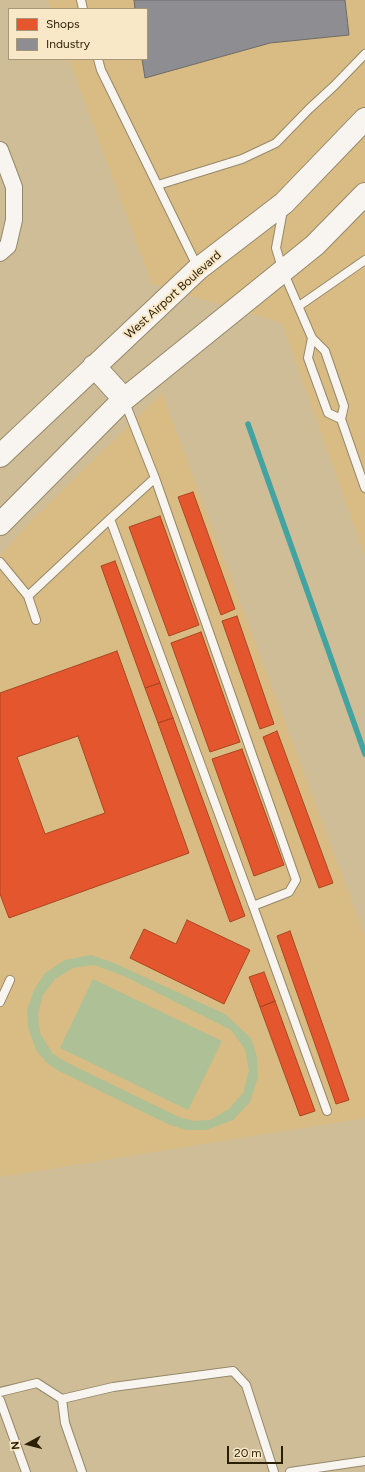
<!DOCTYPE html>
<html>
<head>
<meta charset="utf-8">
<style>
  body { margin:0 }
  #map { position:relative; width:365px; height:1472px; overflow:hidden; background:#cfbd98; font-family:Figtree,sans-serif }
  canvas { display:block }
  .legend { position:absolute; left:8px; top:8px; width:140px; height:52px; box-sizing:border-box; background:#f8e8c8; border:1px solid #a69779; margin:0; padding:5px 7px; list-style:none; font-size:12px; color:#2a1e03 }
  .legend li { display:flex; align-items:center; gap:8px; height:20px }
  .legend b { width:20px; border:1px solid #a69779 }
  .north { position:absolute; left:8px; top:1424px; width:40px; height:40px; -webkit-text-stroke:3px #f8e8c8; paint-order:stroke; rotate:263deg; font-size:11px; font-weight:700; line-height:16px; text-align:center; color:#2a1e03 }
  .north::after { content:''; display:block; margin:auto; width:14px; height:18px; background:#2a1e03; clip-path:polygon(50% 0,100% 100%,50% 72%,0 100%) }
  .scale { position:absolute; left:227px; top:1446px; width:56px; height:18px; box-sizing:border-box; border:2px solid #2a1e03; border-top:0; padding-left:5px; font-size:12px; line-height:14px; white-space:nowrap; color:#2a1e03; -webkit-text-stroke:3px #f8e8c8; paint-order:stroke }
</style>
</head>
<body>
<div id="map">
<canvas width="365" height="1472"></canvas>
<ul class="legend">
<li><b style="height:11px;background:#e4572e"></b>Shops</li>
<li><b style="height:11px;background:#8d8d92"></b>Industry</li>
</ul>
<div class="north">N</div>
<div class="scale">20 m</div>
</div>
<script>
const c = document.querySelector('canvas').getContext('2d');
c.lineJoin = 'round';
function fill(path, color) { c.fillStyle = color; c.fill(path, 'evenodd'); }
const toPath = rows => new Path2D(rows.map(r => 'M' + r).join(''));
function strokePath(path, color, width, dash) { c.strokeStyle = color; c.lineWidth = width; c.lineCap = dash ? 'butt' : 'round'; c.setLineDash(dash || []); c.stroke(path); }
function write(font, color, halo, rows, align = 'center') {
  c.font = font + ' Figtree,sans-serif'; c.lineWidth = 4; c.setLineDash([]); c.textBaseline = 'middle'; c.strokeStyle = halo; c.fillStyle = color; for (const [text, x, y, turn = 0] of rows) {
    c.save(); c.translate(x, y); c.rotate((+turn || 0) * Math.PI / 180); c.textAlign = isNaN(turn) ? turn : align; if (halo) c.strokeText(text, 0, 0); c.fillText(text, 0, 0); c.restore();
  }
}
fill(toPath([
  [48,0,365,0,365,556,282,323,152,284,69,59,147,59,147,9,51,9],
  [162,393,365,936,365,1118,0,1177,0,556,28,524]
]), '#d8bc83');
fill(toPath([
  [91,955,114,963,225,1014,251,1038,257,1057,258,1077,250,1102,233,1120,206,1130,187,1130,170,1125,57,1070,47,1063,36,1050,28,1027,27,1010,34,990,45,973,65,960],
  [94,965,124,976,231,1030,245,1049,249,1071,243,1093,229,1109,210,1120,193,1121,179,1117,68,1063,53,1054,41,1035,39,1026,38,1013,43,995,55,979,73,968],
  [93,979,222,1041,188,1110,60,1048]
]), '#aec095');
const shops = toPath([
  [193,492,235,609,221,615,178,497,193,492],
  [160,516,199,625,169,636,129,527,160,516],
  [115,561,160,683,145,688,101,566,115,561],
  [237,616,274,724,260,729,222,621,237,616],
  [201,632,240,742,210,752,171,643,201,632],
  [117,651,189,853,9,918,0,894,0,693,117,651],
  [78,736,105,813,45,834,17,757,78,736],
  [160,683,173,718,158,723,145,688,160,683],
  [173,718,245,916,230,922,158,723,173,718],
  [277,731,333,883,319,888,263,737,277,731],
  [242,749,284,865,254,876,212,759,242,749],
  [187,920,250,950,224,1004,130,958,144,929,176,944,187,920],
  [290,931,349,1100,336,1104,277,936,290,931],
  [264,972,275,1001,260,1007,249,977,264,972],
  [275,1001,315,1111,300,1116,260,1007,275,1001]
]);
fill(shops, '#e4572e');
strokePath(shops, '#ac4621', 1);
const industry = toPath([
  [134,0,345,0,349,35,270,43,145,78,142,59,147,59,147,9,135,9,134,0]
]);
fill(industry, '#8d8d92');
strokePath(industry, '#6f6c67', 1);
strokePath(toPath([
  [248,424,365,754]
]), '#42a3a0', 5.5);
const service = toPath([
  [81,0,83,9],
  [98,59,101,70,198,268],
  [158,185,242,159,276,143,309,109,334,86,365,54],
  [283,210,276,248,283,271,312,338,325,351,344,406,341,419],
  [299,306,365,260],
  [312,338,308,358,328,413,341,419,365,488],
  [110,519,155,478],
  [0,562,28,596,110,519,253,906,289,892,296,880,155,478,124,400],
  [28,596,36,620],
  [253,906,327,1111],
  [0,1002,10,980],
  [0,1392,37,1383,62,1399],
  [0,1400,26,1472],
  [82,1472,65,1423,62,1399,113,1387,233,1371,246,1385,274,1472],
  [290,1472,365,1461]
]);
const minor = toPath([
  [0,150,14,187,14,220,8,246,0,253]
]);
const secondary = toPath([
  [94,366,124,399],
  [0,456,198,269,284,203,365,119],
  [0,524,122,401,315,245,365,194]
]);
strokePath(service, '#95886a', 10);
strokePath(minor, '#95886a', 18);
strokePath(secondary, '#95886a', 24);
strokePath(service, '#f8f5f0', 8);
strokePath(minor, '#f8f5f0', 16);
strokePath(secondary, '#f8f5f0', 22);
write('12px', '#2a1e03', '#f8e8c8', [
  ["West Airport Boulevard",173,295,-42]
]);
</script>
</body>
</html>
